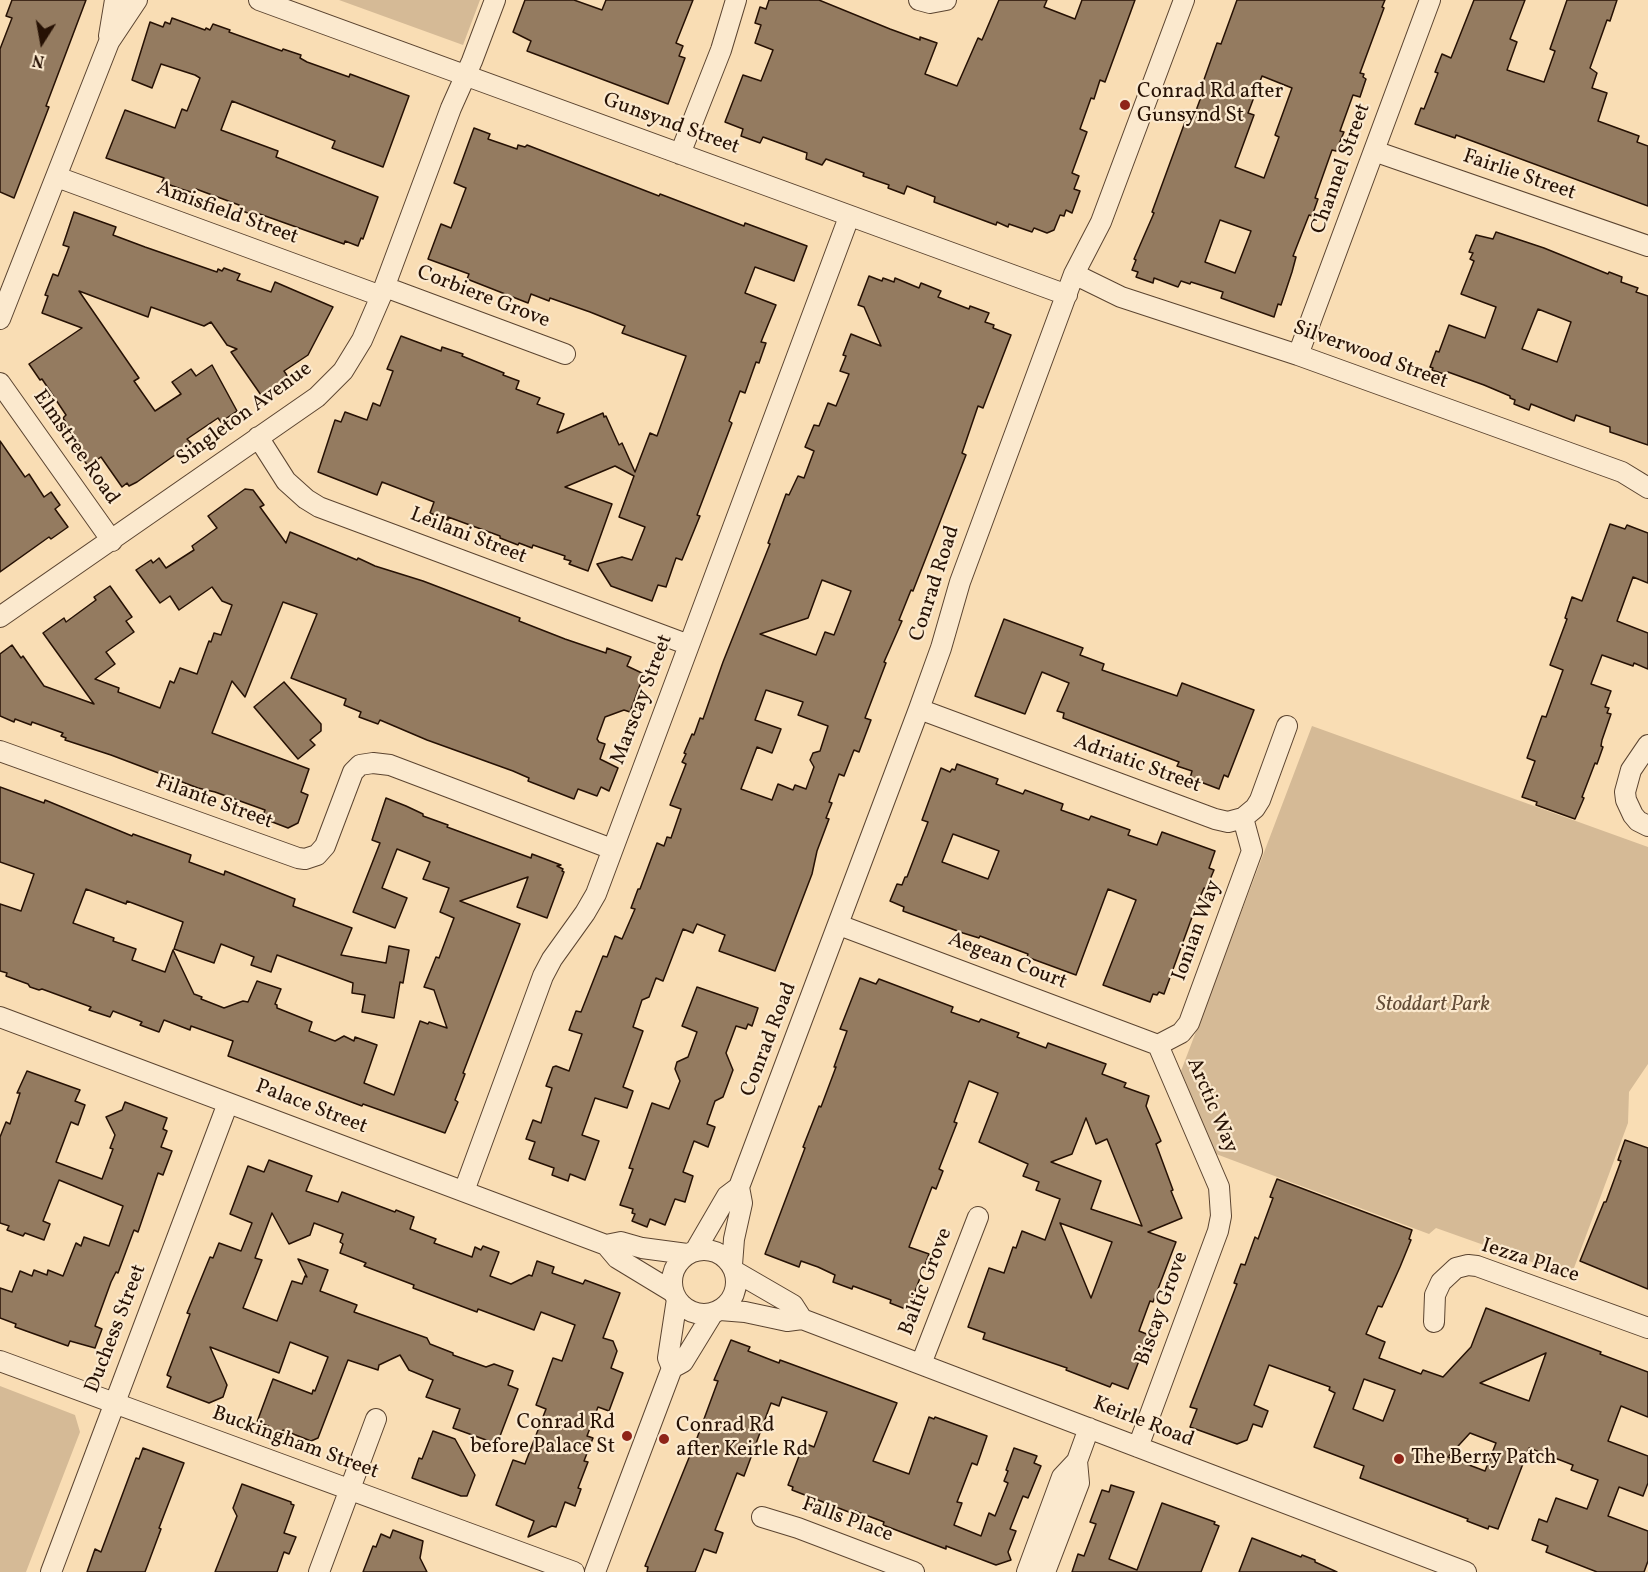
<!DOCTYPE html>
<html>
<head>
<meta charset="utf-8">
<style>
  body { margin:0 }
  #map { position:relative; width:1648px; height:1572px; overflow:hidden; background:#f9ddb4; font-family:Vollkorn,serif }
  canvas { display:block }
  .north { position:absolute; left:12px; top:12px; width:60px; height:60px; -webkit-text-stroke:4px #fbe9ce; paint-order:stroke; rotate:191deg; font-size:16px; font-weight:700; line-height:24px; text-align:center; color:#261104 }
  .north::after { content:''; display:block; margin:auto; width:21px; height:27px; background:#261104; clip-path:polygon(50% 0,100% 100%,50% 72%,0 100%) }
</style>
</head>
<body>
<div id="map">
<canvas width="1648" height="1572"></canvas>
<div class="north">N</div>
</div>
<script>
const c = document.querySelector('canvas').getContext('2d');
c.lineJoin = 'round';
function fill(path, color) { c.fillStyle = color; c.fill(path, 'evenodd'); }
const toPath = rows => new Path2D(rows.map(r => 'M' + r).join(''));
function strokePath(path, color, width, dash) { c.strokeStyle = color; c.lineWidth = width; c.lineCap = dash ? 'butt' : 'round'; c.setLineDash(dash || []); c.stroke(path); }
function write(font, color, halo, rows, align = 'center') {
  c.font = font + ' Vollkorn,serif'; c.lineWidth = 4.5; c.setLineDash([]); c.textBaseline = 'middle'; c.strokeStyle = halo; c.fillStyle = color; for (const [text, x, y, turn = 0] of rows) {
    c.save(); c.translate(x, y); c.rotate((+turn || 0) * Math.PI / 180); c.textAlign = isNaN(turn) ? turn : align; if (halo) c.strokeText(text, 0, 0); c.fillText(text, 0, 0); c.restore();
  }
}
fill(toPath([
  [339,0,480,0,463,45],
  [1312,726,1648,847,1648,1064,1629,1092,1628,1123,1571,1276,1436,1228,1429,1234,1216,1154,1181,1071],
  [0,1386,75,1415,80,1432,26,1572,0,1572]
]), '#d5ba96');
const building = toPath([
  [12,0,86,0,46,106,49,107,14,198,0,192,0,49,12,18,6,16,12,0],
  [525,0,574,0,602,10,606,0,693,0,676,43,683,46,679,56,685,58,668,104,527,51,531,41,513,32,525,0],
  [769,0,819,0,890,29,920,40,920,37,937,43,925,74,957,86,978,38,982,40,999,0,1047,0,1044,7,1075,19,1082,0,1135,0,1105,82,1100,80,1094,99,1091,98,1080,129,1087,132,1072,173,1079,176,1074,189,1080,191,1072,213,1066,210,1064,216,1060,215,1054,230,1047,233,1034,228,1032,232,1009,224,1008,227,997,222,996,225,934,202,935,197,907,186,904,194,888,188,889,185,863,176,864,173,826,159,822,165,806,159,807,153,763,137,760,143,741,136,743,129,725,122,743,75,761,81,773,50,755,43,761,25,755,23,760,7,766,9,769,0],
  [1237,0,1385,0,1382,7,1384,8,1360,73,1364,74,1363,77,1366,79,1360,97,1353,95,1340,131,1344,132,1336,151,1332,150,1315,198,1318,199,1312,216,1309,215,1293,256,1296,257,1292,272,1281,305,1278,304,1274,317,1221,298,1223,292,1191,282,1190,284,1181,281,1178,287,1154,278,1153,283,1136,277,1138,272,1132,270,1136,260,1134,259,1154,213,1152,212,1185,122,1191,124,1204,89,1201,88,1217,43,1221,44,1237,0],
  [1262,76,1292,88,1275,135,1279,137,1264,178,1235,167,1254,115,1248,113,1262,76],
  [1220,220,1251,231,1235,273,1205,262,1220,220],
  [1474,0,1525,0,1510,39,1517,42,1507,70,1544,82,1555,51,1550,49,1567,0,1617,0,1610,21,1607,20,1590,68,1597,73,1592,88,1607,93,1598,121,1639,136,1637,142,1648,146,1648,206,1456,135,1455,138,1415,124,1421,108,1424,109,1438,73,1435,72,1442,54,1451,58,1474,0],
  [172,18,205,30,206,28,210,30,213,24,230,30,229,32,282,51,283,49,301,55,300,58,307,62,349,77,350,74,409,96,383,167,332,148,335,141,232,101,221,130,278,151,276,157,378,197,363,239,361,238,358,246,345,241,344,244,254,212,253,215,240,210,239,205,196,189,194,193,181,189,162,182,164,178,106,158,125,110,175,128,182,109,187,111,200,78,195,75,161,64,152,88,132,80,150,22,163,27,165,22,170,24,172,18],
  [474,128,490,134,488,139,517,149,518,145,525,147,527,145,659,196,660,194,744,226,745,223,807,246,794,281,755,267,745,293,776,305,761,342,766,343,759,363,756,362,745,393,740,391,729,421,732,423,697,515,700,516,682,560,676,558,666,587,658,585,652,601,611,586,597,564,622,557,632,560,645,527,619,517,634,476,615,466,565,487,612,504,588,571,569,564,571,561,564,559,565,556,533,545,532,548,519,543,518,545,500,538,500,536,448,517,448,520,430,513,434,502,416,495,382,482,377,495,318,472,335,420,341,422,345,412,367,420,373,403,380,406,393,371,387,369,401,336,441,351,442,347,463,354,462,356,504,373,503,375,519,381,516,389,540,398,537,404,564,414,557,433,603,413,604,417,606,416,619,445,622,443,635,472,650,433,657,436,686,356,622,333,625,326,590,312,550,298,549,301,531,294,528,303,467,279,469,274,428,259,441,224,451,228,466,188,454,183,474,128],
  [74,212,116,227,113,235,145,247,217,272,218,269,222,271,224,268,240,274,237,280,271,292,275,282,333,307,308,355,284,371,288,377,261,395,231,352,237,349,227,345,211,322,204,326,151,307,148,317,79,291,139,378,134,381,155,411,181,394,172,382,191,369,196,376,212,365,237,411,221,422,218,418,187,439,191,443,182,450,137,482,129,486,127,483,122,487,101,457,88,466,74,446,79,442,63,418,66,415,42,379,40,380,29,364,82,328,42,313,48,296,45,295,53,274,58,276,69,247,63,245,74,212],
  [1496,232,1544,248,1608,274,1609,272,1622,277,1621,282,1638,288,1636,292,1648,296,1648,445,1610,432,1610,427,1576,415,1574,421,1531,404,1529,410,1514,404,1515,400,1510,398,1510,396,1484,385,1448,372,1447,375,1432,370,1433,368,1430,367,1436,351,1439,352,1449,325,1485,338,1496,307,1461,294,1474,261,1470,259,1473,253,1469,252,1476,235,1493,239,1496,232],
  [1538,309,1571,322,1557,362,1522,349,1538,309],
  [869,276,882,281,883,278,894,282,895,278,919,288,921,283,941,291,938,297,969,309,970,306,989,313,985,322,994,325,993,328,1011,335,983,408,978,406,962,453,966,455,913,591,911,590,899,620,902,621,884,662,886,663,865,718,871,720,859,752,854,750,844,776,839,774,829,802,832,803,826,818,829,819,817,851,812,874,775,971,719,951,725,935,697,924,693,933,683,929,663,981,656,978,649,997,642,1000,633,1027,643,1031,623,1087,633,1091,627,1108,595,1098,582,1135,599,1141,585,1180,570,1174,568,1181,552,1175,554,1168,529,1159,535,1142,526,1139,533,1120,541,1123,552,1088,546,1086,553,1067,556,1066,569,1071,582,1034,569,1030,576,1011,581,1012,603,956,607,957,615,936,622,939,635,909,631,908,638,889,640,889,657,843,664,846,667,837,671,838,681,809,670,805,686,764,682,762,686,754,684,753,692,734,694,735,700,718,703,719,723,662,770,544,768,543,786,494,789,495,798,476,804,478,814,451,805,447,814,425,819,426,828,403,836,406,849,374,840,371,846,356,843,355,851,334,881,346,864,307,858,305,869,276],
  [822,580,851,591,834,635,825,632,816,655,760,634,808,618,822,580],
  [766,690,803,702,798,715,828,726,820,751,813,753,810,760,814,767,806,789,795,785,793,790,778,784,772,800,741,789,757,747,772,753,781,729,755,720,766,690],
  [0,441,25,477,29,474,44,497,51,492,60,505,55,509,68,527,51,539,49,537,0,572,0,441],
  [245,489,253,490,264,505,260,507,286,543,290,532,357,560,358,558,375,566,423,581,520,618,519,621,565,639,606,653,607,648,631,657,627,666,644,674,630,712,624,710,605,717,597,739,599,742,605,744,600,759,618,768,609,791,601,787,597,796,578,789,574,799,528,781,529,778,513,771,427,740,380,720,378,724,359,717,361,712,344,705,346,699,291,678,317,614,283,602,245,697,232,681,212,733,309,769,301,792,308,795,298,823,288,828,262,818,265,810,215,792,198,788,111,755,65,740,66,738,61,736,63,733,32,722,31,725,15,719,14,722,0,716,0,654,12,645,21,658,23,656,44,686,94,704,43,633,64,618,66,622,96,600,94,597,110,586,132,617,126,621,134,632,106,652,115,664,95,679,119,688,118,692,160,708,170,681,174,683,180,668,197,674,209,641,211,642,214,633,221,635,232,605,222,601,212,587,179,610,170,596,160,603,136,570,151,560,153,563,159,558,166,568,194,550,192,546,217,528,208,516,245,489],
  [1610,524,1625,529,1627,525,1648,533,1648,583,1633,577,1617,621,1648,633,1648,669,1634,663,1633,666,1602,655,1591,684,1611,691,1605,707,1609,708,1607,713,1611,714,1602,740,1601,746,1603,747,1597,764,1595,763,1582,797,1584,798,1575,819,1536,805,1537,802,1522,797,1535,761,1527,758,1542,716,1546,717,1563,670,1550,665,1567,619,1565,618,1572,597,1582,601,1610,524],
  [1004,619,1083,648,1080,655,1104,664,1102,670,1177,696,1182,683,1254,710,1228,777,1224,775,1219,789,1190,778,1192,771,1177,766,1179,762,1063,718,1064,713,1057,711,1069,683,1042,672,1025,714,975,696,1004,619],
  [284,682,321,724,321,731,310,740,315,745,298,759,254,707,284,682],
  [957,764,998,779,996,784,1023,794,1025,790,1063,804,1061,810,1089,820,1091,816,1130,830,1128,835,1157,845,1162,832,1215,851,1209,868,1214,870,1206,889,1204,888,1195,909,1164,994,1159,992,1157,995,1153,994,1150,1002,1103,985,1136,900,1108,889,1076,975,1027,957,1028,954,980,936,979,938,963,933,903,911,904,907,890,901,897,884,902,885,905,877,907,877,928,822,922,820,941,768,950,772,952,769,955,770,957,764],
  [953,834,999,851,988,879,942,862,953,834],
  [0,787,44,803,45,800,132,836,133,834,191,855,189,862,224,875,225,871,295,899,293,906,352,928,341,955,386,963,389,946,409,950,403,983,400,982,394,1018,362,1012,365,995,352,993,353,983,277,955,271,972,251,965,254,957,221,944,214,963,174,949,183,922,127,901,126,904,86,889,73,923,114,938,113,941,136,949,132,960,165,972,173,950,194,994,202,997,201,999,224,1008,243,1001,248,1002,257,981,281,989,275,1004,277,1005,277,1008,312,1022,309,1031,335,1041,344,1036,354,1041,355,1037,377,1045,364,1083,394,1095,420,1021,428,1024,429,1022,447,1028,434,990,424,987,436,957,439,958,454,918,440,912,449,888,423,879,430,862,397,849,382,888,407,898,395,928,353,912,380,843,372,840,386,798,406,806,423,814,423,816,448,825,447,827,531,858,532,854,561,865,557,866,563,869,562,871,564,872,547,918,517,907,528,877,460,901,520,924,463,1073,465,1074,455,1100,458,1102,445,1133,363,1104,362,1106,228,1056,233,1041,191,1026,190,1030,164,1020,159,1032,140,1025,142,1022,113,1011,110,1017,89,1010,91,1007,42,989,39,990,30,987,28,984,6,976,7,973,0,971,0,904,21,911,34,874,0,862,0,787],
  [860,978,876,984,879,979,953,1007,951,1012,979,1022,981,1019,1019,1033,1017,1037,1046,1048,1048,1043,1106,1064,1102,1074,1126,1083,1124,1087,1149,1096,1146,1106,1161,1141,1156,1144,1173,1190,1171,1191,1182,1218,1148,1232,1176,1242,1153,1302,1150,1301,1139,1331,1149,1335,1128,1389,1112,1383,1110,1387,1066,1370,1067,1368,983,1339,985,1333,968,1327,989,1268,1004,1273,1013,1247,1016,1248,1022,1231,1045,1240,1060,1199,1036,1190,1039,1182,1023,1176,1028,1164,979,1142,998,1093,969,1081,954,1122,957,1123,939,1169,943,1171,936,1189,932,1187,909,1247,929,1254,908,1310,890,1303,891,1300,853,1286,852,1289,833,1282,835,1275,818,1267,801,1261,799,1267,765,1254,805,1148,803,1147,814,1119,819,1106,821,1107,836,1067,834,1067,847,1031,840,1029,860,978],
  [1086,1118,1096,1144,1107,1139,1142,1226,1091,1209,1101,1181,1051,1162,1072,1154,1086,1118],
  [1060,1223,1112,1242,1091,1298,1060,1223],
  [697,987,758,1008,752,1026,748,1024,746,1029,736,1026,726,1053,733,1070,723,1097,715,1101,707,1124,715,1127,708,1147,694,1141,683,1172,693,1176,685,1202,675,1199,665,1225,650,1219,647,1227,632,1221,635,1214,632,1213,633,1209,620,1205,633,1169,629,1168,652,1103,669,1109,680,1081,675,1069,677,1062,688,1057,697,1032,682,1026,697,987],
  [27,1071,80,1090,75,1101,85,1105,78,1125,71,1122,56,1162,102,1179,113,1149,110,1148,115,1135,106,1117,122,1110,125,1102,167,1118,163,1129,167,1131,161,1147,172,1151,163,1175,158,1173,138,1232,134,1230,118,1273,116,1272,111,1282,95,1326,102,1329,95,1348,70,1341,68,1346,15,1327,16,1324,0,1318,0,1288,12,1292,20,1271,32,1276,34,1270,47,1275,48,1270,63,1276,76,1243,81,1246,84,1237,109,1246,123,1206,59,1180,43,1221,50,1224,44,1240,25,1233,23,1236,7,1230,9,1226,0,1223,0,1137,6,1122,10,1124,20,1093,17,1093,27,1071],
  [1625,1140,1648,1148,1648,1289,1580,1261,1604,1202,1606,1202,1621,1161,1618,1160,1625,1140],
  [269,1160,312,1176,306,1191,338,1202,342,1192,395,1212,396,1210,414,1217,410,1229,436,1239,434,1243,472,1257,475,1247,481,1250,483,1246,499,1252,490,1276,511,1284,529,1275,532,1276,537,1261,554,1267,552,1273,583,1284,585,1280,620,1293,603,1338,613,1341,617,1351,611,1368,623,1373,609,1411,598,1407,587,1436,593,1438,584,1461,588,1462,578,1488,581,1489,575,1506,565,1502,556,1527,552,1526,528,1537,534,1521,496,1505,513,1460,525,1464,546,1409,536,1405,553,1358,562,1361,575,1325,541,1312,534,1330,478,1309,477,1312,413,1288,414,1285,364,1266,366,1263,340,1253,343,1244,340,1242,343,1234,314,1223,310,1235,289,1244,272,1213,255,1258,262,1260,243,1308,277,1321,292,1281,302,1284,305,1276,307,1277,298,1259,328,1270,320,1291,357,1305,354,1312,427,1338,430,1344,453,1353,453,1355,486,1367,494,1364,513,1371,508,1385,518,1389,497,1444,453,1428,460,1409,426,1397,433,1380,409,1370,400,1355,379,1365,378,1370,348,1360,318,1438,311,1441,283,1430,279,1440,265,1434,268,1426,257,1422,273,1379,312,1394,313,1390,315,1391,328,1357,290,1342,279,1373,210,1347,227,1385,223,1397,209,1403,167,1387,171,1377,167,1375,190,1314,187,1313,210,1257,213,1258,219,1243,241,1251,252,1223,230,1214,248,1166,264,1172,269,1160],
  [1277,1179,1412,1230,1409,1239,1411,1240,1400,1267,1382,1307,1378,1306,1366,1334,1385,1342,1379,1358,1421,1374,1423,1370,1443,1377,1471,1347,1486,1308,1601,1352,1600,1354,1648,1372,1648,1417,1621,1406,1608,1441,1648,1456,1648,1483,1643,1496,1619,1487,1608,1516,1648,1531,1648,1561,1644,1572,1597,1572,1546,1552,1548,1546,1532,1540,1539,1519,1547,1522,1556,1498,1587,1509,1598,1480,1571,1470,1573,1465,1529,1448,1498,1529,1489,1526,1488,1529,1467,1521,1468,1519,1360,1478,1364,1466,1314,1447,1335,1393,1329,1390,1330,1387,1269,1365,1254,1405,1268,1411,1262,1427,1253,1424,1247,1440,1237,1444,1190,1427,1197,1409,1190,1407,1237,1284,1234,1283,1241,1264,1245,1265,1255,1237,1258,1239,1273,1198,1270,1197,1277,1179],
  [1546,1353,1529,1401,1480,1383,1546,1353],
  [1364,1379,1395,1390,1383,1421,1353,1409,1364,1379],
  [1470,1433,1496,1443,1485,1471,1448,1457,1470,1433],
  [731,1340,750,1347,748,1351,779,1363,780,1360,897,1403,873,1461,909,1474,929,1417,934,1419,935,1417,987,1436,977,1465,972,1463,957,1502,962,1503,954,1525,981,1536,989,1513,995,1516,1008,1483,1004,1481,1008,1471,1006,1470,1014,1448,1037,1456,1034,1463,1041,1466,1028,1498,1023,1496,1010,1529,1016,1531,1008,1552,1011,1560,996,1565,946,1546,946,1549,883,1525,884,1522,855,1511,854,1514,792,1490,793,1487,788,1485,804,1443,814,1447,827,1412,782,1397,779,1406,771,1403,744,1476,737,1473,715,1530,723,1533,716,1553,704,1549,695,1572,647,1572,648,1567,645,1566,697,1438,718,1381,714,1380,731,1340],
  [433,1431,455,1439,475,1475,467,1496,461,1496,412,1478,419,1458,422,1459,433,1431],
  [143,1448,184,1463,159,1528,161,1529,145,1572,87,1572,95,1549,101,1552,136,1458,139,1459,143,1448],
  [242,1484,291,1502,291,1504,294,1505,284,1533,296,1537,289,1554,284,1552,277,1572,215,1572,237,1516,233,1508,242,1484],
  [1111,1485,1134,1492,1109,1559,1137,1570,1162,1503,1215,1522,1214,1524,1219,1526,1201,1572,1072,1572,1078,1554,1084,1556,1096,1524,1090,1522,1102,1490,1109,1492,1111,1485],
  [393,1530,423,1541,420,1558,427,1572,363,1572,373,1546,376,1547,381,1534,390,1538,393,1530],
  [1252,1538,1301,1557,1302,1555,1315,1560,1315,1562,1337,1572,1239,1572,1252,1538]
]);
fill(building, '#947b60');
strokePath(building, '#261104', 1.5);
const minor = toPath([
  [259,0,1067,295],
  [919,0,930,3,946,0],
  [109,36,115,0],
  [1374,151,1648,246],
  [680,154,721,50,736,0],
  [57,177,381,296],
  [1074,274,1121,297,1298,355,1622,472,1648,488],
  [385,287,565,354],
  [0,319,109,42,137,0],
  [1298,355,1430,0],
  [0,383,112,541],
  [258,437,286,481,306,499,319,507,689,645],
  [0,617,317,397,343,371,362,340,381,296,451,108,472,61,495,0],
  [919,709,1215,819,1228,822,1243,818,1255,808,1260,800,1287,726],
  [1648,745,1631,770,1625,792,1626,800,1633,815,1638,821,1648,826],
  [0,751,298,858,305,859,317,855,325,846,353,772,360,765,373,763,390,765,612,849],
  [839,925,1158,1045],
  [0,1017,606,1245,617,1258,673,1292],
  [1158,1045,1181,1033,1189,1023,1252,851,1243,818],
  [464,1191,543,976,552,959,585,913,596,894,849,217],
  [606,1245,621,1242,642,1248,687,1254],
  '672 1282a32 32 0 1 1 64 0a32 32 0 1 1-64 0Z',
  [695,1251,727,1196,739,1187],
  [732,1265,734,1239,742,1203,739,1187,919,709,941,648,960,582,1074,274,1101,222,1184,0],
  [736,1272,793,1305,802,1319],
  [720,1310,745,1312,787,1321,802,1319,1466,1572],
  [1434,1322,1435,1295,1441,1282,1456,1268,1468,1265,1477,1266,1648,1328],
  [0,1361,574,1572],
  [921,1364,978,1217],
  [672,1368,683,1362,713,1313],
  [1138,1447,1218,1231,1221,1216,1219,1187,1158,1045],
  [762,1517,798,1528,914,1572],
  [51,1572,228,1103],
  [319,1572,376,1419],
  [595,1572,672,1368,668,1358,677,1299],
  [1027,1572,1062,1477,1077,1461,1089,1428],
  [1045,1572,1079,1483,1077,1461]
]);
strokePath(minor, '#5b4430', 22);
strokePath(minor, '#fbe9ce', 20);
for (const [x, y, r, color] of [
  [1125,105,6,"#8f2418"],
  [627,1436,6,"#8f2418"],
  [664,1439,6,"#8f2418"],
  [1399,1459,6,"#8f2418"]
]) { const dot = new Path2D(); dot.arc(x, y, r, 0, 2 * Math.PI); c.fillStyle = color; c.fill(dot); strokePath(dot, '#fbe9ce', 2); }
write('21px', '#261104', '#fbe9ce', [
  ["Conrad Rd after",1137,93],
  ["Gunsynd St",1137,117],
  ["Conrad Rd",615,1424,"right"],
  ["before Palace St",615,1448,"right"],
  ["Conrad Rd",676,1427],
  ["after Keirle Rd",676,1451],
  ["The Berry Patch",1411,1459]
], 'left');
write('21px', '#261104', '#fbe9ce', [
  ["Gunsynd Street",671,125,20],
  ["Channel Street",1342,169,-70],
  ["Fairlie Street",1519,176,19],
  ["Amisfield Street",227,214,20],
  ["Corbiere Grove",483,298,21],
  ["Silverwood Street",1370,356,20],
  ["Singleton Avenue",245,415,-36],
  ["Elmstree Road",75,448,55],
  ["Leilani Street",468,537,21],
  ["Conrad Road",936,584,-72],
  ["Marscay Street",643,700,-69],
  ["Adriatic Street",1137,765,20],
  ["Filante Street",214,803,20],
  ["Ionian Way",1198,931,-70],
  ["Aegean Court",1007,962,21],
  ["Conrad Road",770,1040,-69],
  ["Arctic Way",1211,1106,67],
  ["Palace Street",311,1108,21],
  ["Iezza Place",1530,1262,18],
  ["Baltic Grove",927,1282,-69],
  ["Biscay Grove",1163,1309,-70],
  ["Duchess Street",117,1329,-69],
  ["Keirle Road",1143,1423,21],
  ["Buckingham Street",295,1444,20],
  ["Falls Place",847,1521,20]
]);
write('italic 21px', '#634c37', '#fbe9ce', [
  ["Stoddart Park",1433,1006]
]);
</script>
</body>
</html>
